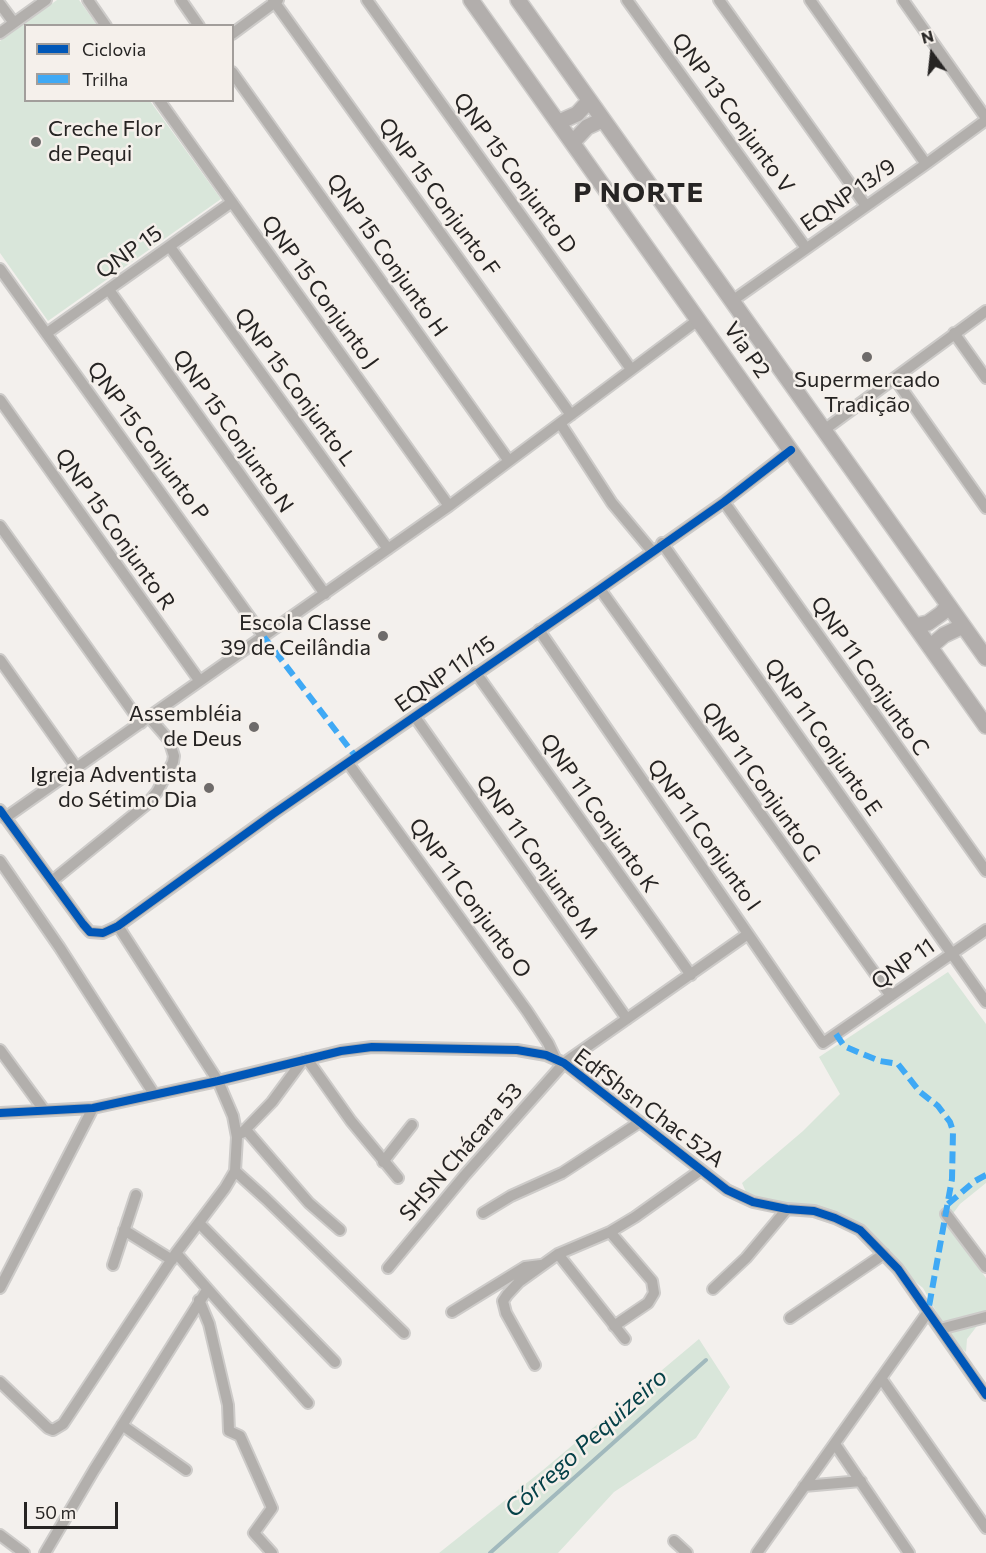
<!DOCTYPE html>
<html>
<head>
<meta charset="utf-8">
<style>
  body { margin:0 }
  #map { position:relative; width:986px; height:1553px; overflow:hidden; background:#f3f0ed; font-family:Commissioner,sans-serif }
  canvas { display:block }
  .legend { position:absolute; left:24px; top:24px; width:210px; height:78px; box-sizing:border-box; background:#f5f0eb; border:2px solid #a29e9b; margin:0; padding:8px 10px; list-style:none; font-size:18px; color:#262423 }
  .legend li { display:flex; align-items:center; gap:12px; height:30px }
  .legend b { width:30px; border:2px solid #a29e9b }
  .north { position:absolute; left:902px; top:24px; width:60px; height:60px; -webkit-text-stroke:4px #f5f0eb; paint-order:stroke; rotate:345deg; font-size:16px; font-weight:700; line-height:24px; text-align:center; color:#262423 }
  .north::after { content:''; display:block; margin:auto; width:21px; height:27px; background:#262423; clip-path:polygon(50% 0,100% 100%,50% 72%,0 100%) }
  .scale { position:absolute; left:24px; top:1502px; width:94px; height:27px; box-sizing:border-box; border:3px solid #262423; border-top:0; padding-left:8px; font-size:18px; line-height:21px; white-space:nowrap; color:#262423; -webkit-text-stroke:4px #f5f0eb; paint-order:stroke }
</style>
</head>
<body>
<div id="map">
<canvas width="986" height="1553"></canvas>
<ul class="legend">
<li><b style="height:8px;background:#0057b8"></b>Ciclovia</li>
<li><b style="height:8px;background:#3fa9f5"></b>Trilha</li>
</ul>
<div class="north">N</div>
<div class="scale">50 m</div>
</div>
<script>
const c = document.querySelector('canvas').getContext('2d');
c.lineJoin = 'round';
function fill(path, color) { c.fillStyle = color; c.fill(path, 'evenodd'); }
const toPath = rows => new Path2D(rows.map(r => 'M' + r).join(''));
function strokePath(path, color, width, dash) { c.strokeStyle = color; c.lineWidth = width; c.lineCap = dash ? 'butt' : 'round'; c.setLineDash(dash || []); c.stroke(path); }
function write(font, color, halo, rows, align = 'center') {
  c.font = font + ' Commissioner,sans-serif'; c.lineWidth = 5; c.setLineDash([]); c.textBaseline = 'middle'; c.strokeStyle = halo; c.fillStyle = color; for (const [text, x, y, turn = 0] of rows) {
    c.save(); c.translate(x, y); c.rotate((+turn || 0) * Math.PI / 180); c.textAlign = isNaN(turn) ? turn : align; if (halo) c.strokeText(text, 0, 0); c.fillText(text, 0, 0); c.restore();
  }
}
fill(toPath([
  [57,0,79,0,97,25,26,26,26,100,150,101,221,199,48,321,0,253,0,41],
  [948,972,986,1024,986,1183,960,1204,946,1223,986,1278,986,1323,977,1326,967,1339,966,1352,953,1341,923,1288,844,1224,750,1201,742,1183,803,1131,840,1094,819,1057],
  [699,1339,730,1387,696,1438,614,1492,558,1553,439,1553,543,1470]
]), '#d9e6da');
strokePath(toPath([
  [490,1553,706,1360]
]), '#a1b9bd', 4);
const minor = toPath([
  [88,0,106,26],
  [181,0,199,26],
  [273,0,571,415],
  [367,0,631,369],
  [627,0,806,248],
  [719,0,866,206],
  [810,0,926,164],
  [903,0,986,118],
  [0,4,14,23],
  [0,33,46,0],
  [232,34,278,0],
  [232,72,509,461],
  [159,100,449,506],
  [170,247,388,549],
  [0,269,264,637],
  [109,290,325,594],
  [732,301,926,164,986,120],
  [47,333,232,202],
  [954,333,986,378],
  [895,379,986,508],
  [0,400,199,680],
  [560,423,612,503,652,551],
  [824,430,986,311],
  [724,502,986,871],
  [0,526,141,723],
  [662,543,986,1002],
  [600,589,891,996],
  [539,630,823,1043,986,930],
  [0,660,76,767],
  [476,673,691,975],
  [415,717,627,1019],
  [348,763,527,1011,548,1043,556,1060],
  [0,810,83,924,90,932,103,933,118,926,273,814,600,589,724,502,791,450],
  [5,818,449,506,698,320],
  [0,861,60,948,154,1094],
  [52,881,147,804,157,792,173,762,174,756,169,740,149,717],
  [0,1050,44,1110],
  [307,1059,351,1121,398,1178],
  [0,1113,93,1108,218,1081,341,1051,372,1047,517,1050,546,1055,564,1063,727,1190,753,1202,787,1209,814,1211,835,1218,860,1230,898,1269,986,1395],
  [246,1130,309,1203,340,1230],
  [242,1133,272,1102,303,1060],
  [383,1162,412,1125],
  [235,1171,266,1199,404,1333],
  [483,1213,511,1196,562,1173,640,1122],
  [946,1214,986,1267],
  [199,1223,335,1362],
  [124,1230,172,1260],
  [610,1232,652,1281,654,1293,648,1303,614,1326],
  [176,1253,308,1403],
  [558,1254,625,1339],
  [113,1265,136,1195],
  [388,1268,465,1175,564,1063,748,934],
  [0,1288,93,1108],
  [713,1289,746,1258,787,1209],
  [199,1300,209,1324,228,1405,229,1431,240,1436,272,1508,254,1533,272,1553],
  [452,1312,525,1267,541,1265],
  [790,1318,884,1254],
  [940,1329,986,1317],
  [535,1365,506,1313,503,1301,507,1295,519,1282,558,1254,610,1232,635,1217,701,1170],
  [881,1378,986,1528],
  [0,1382,48,1428,53,1430,63,1424,176,1253,225,1188,235,1171,237,1137,233,1116,218,1081,118,926],
  [122,1425,186,1470],
  [835,1444,909,1553],
  [804,1486,861,1481],
  [0,1535,24,1553],
  [674,1541,687,1553],
  [45,1553,94,1470,207,1290],
  [757,1553,928,1312]
]);
const secondary = toPath([
  [471,0,986,726],
  [518,0,986,658],
  [559,122,577,114,589,101],
  [573,142,587,127,602,120],
  [915,626,928,623,942,613,948,605],
  [930,647,944,635,963,626]
]);
strokePath(minor, '#cdcbc9', 14);
strokePath(secondary, '#cdcbc9', 18);
strokePath(minor, '#b2afac', 10);
strokePath(secondary, '#b2aeac', 15);
strokePath(toPath([
  [264,637,356,757],
  [836,1034,844,1046,860,1053,880,1061,898,1064,920,1092,938,1106,950,1122,953,1131,952,1179,928,1312],
  [948,1204,975,1181,986,1175]
]), '#3fa9f5', 6, [12, 6]);
strokePath(toPath([
  [0,810,83,924,90,932,103,933,118,926,273,814,600,589,724,502,791,450],
  [0,1113,93,1108,218,1081,341,1051,372,1047,517,1050,546,1055,564,1063,727,1190,753,1202,787,1209,814,1211,835,1218,860,1230,898,1269,986,1395]
]), '#0057b8', 8);
for (const [x, y, r, color] of [
  [36,142,6,"#6e6b6a"],
  [867,357,6,"#6e6b6a"],
  [383,636,6,"#6e6b6a"],
  [254,727,6,"#6e6b6a"],
  [209,788,6,"#6e6b6a"]
]) { const dot = new Path2D(); dot.arc(x, y, r, 0, 2 * Math.PI); c.fillStyle = color; c.fill(dot); strokePath(dot, '#f5f0eb', 2); }
write('22px', '#262423', '#f5f0eb', [
  ["QNP 13 Conjunto V",733,113,54],
  ["QNP 15 Conjunto D",515,173,54],
  ["EQNP 13/9",848,195,-35],
  ["QNP 15 Conjunto F",439,197,54],
  ["QNP 15",129,252,-35],
  ["QNP 15 Conjunto H",387,255,55],
  ["QNP 15 Conjunto J",320,292,54],
  ["Via P2",747,350,55],
  ["QNP 15 Conjunto L",295,387,54],
  ["QNP 15 Conjunto N",233,431,55],
  ["QNP 15 Conjunto P",148,441,54],
  ["QNP 15 Conjunto R",115,529,55],
  ["EQNP 11/15",445,674,-35],
  ["QNP 11 Conjunto C",870,676,55],
  ["QNP 11 Conjunto E",823,737,55],
  ["QNP 11 Conjunto G",761,782,55],
  ["QNP 11 Conjunto K",599,813,55],
  ["QNP 11 Conjunto I",704,835,55],
  ["QNP 11 Conjunto M",537,857,55],
  ["QNP 11 Conjunto O",470,898,54],
  ["QNP 11",903,964,-35],
  ["EdfShsn Chac 52A",649,1108,37],
  ["SHSN Chácara 53",461,1152,-49]
]);
write('22px', '#262423', '#f5f0eb', [
  ["Creche Flor",48,129,"left"],
  ["de Pequi",48,154,"left"],
  ["Supermercado",867,380,"center"],
  ["Tradição",867,405,"center"],
  ["Escola Classe",371,623],
  ["39 de Ceilândia",371,648],
  ["Assembléia",242,714],
  ["de Deus",242,739],
  ["Igreja Adventista",197,775],
  ["do Sétimo Dia",197,800]
], 'right');
write('italic 24px', '#054148', '#f5f0eb', [
  ["Córrego Pequizeiro",586,1443,-42]
]);
c.letterSpacing = '1.5px';
write('bold 28px', '#262423', '#f5f0eb', [
  ["P NORTE",639,193]
]);
c.letterSpacing = '0px';
</script>
</body>
</html>
